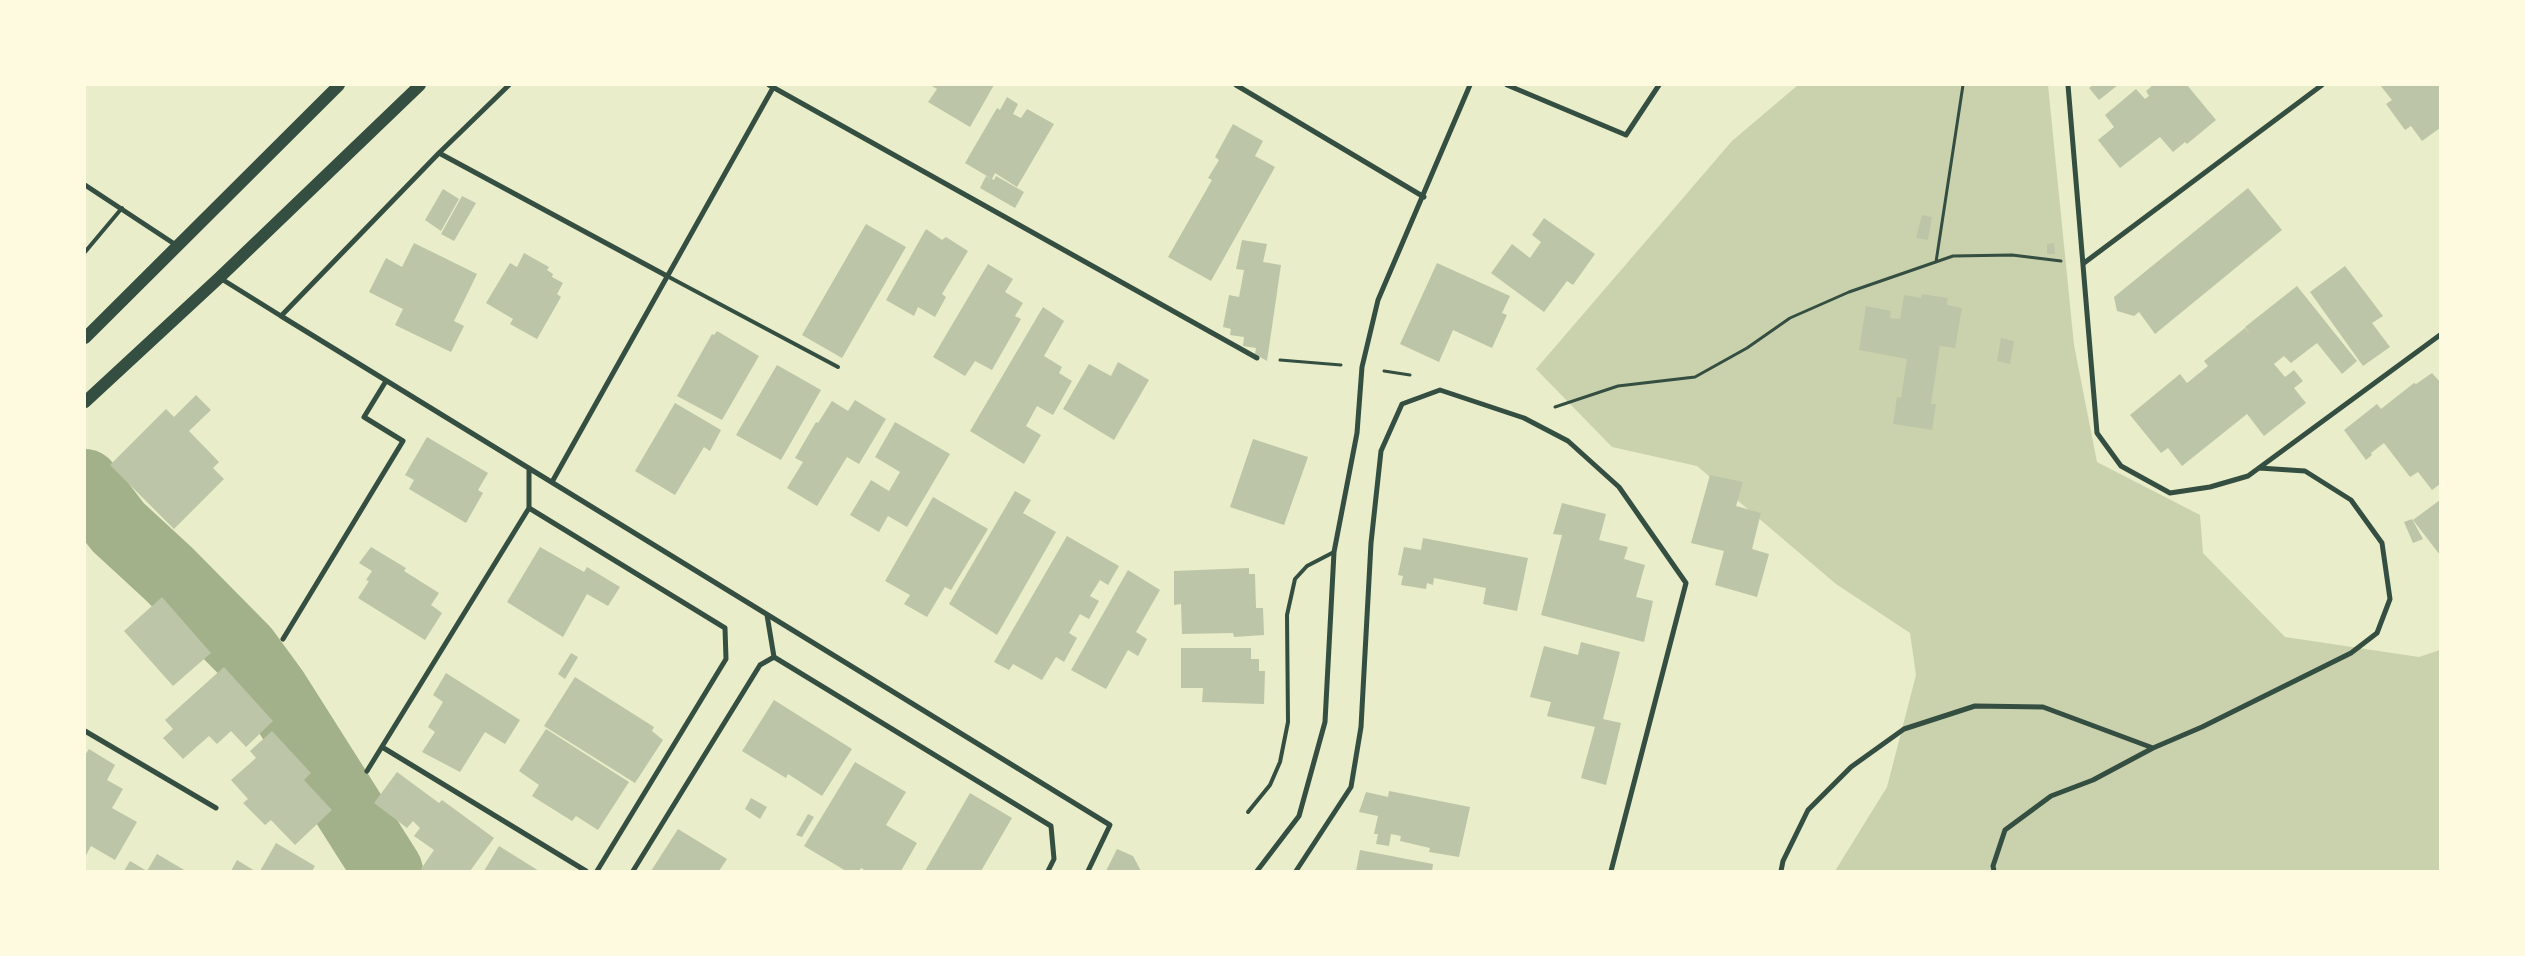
<!DOCTYPE html>
<html>
<head>
<meta charset="utf-8">
<style>
  body { margin:0 }
  #map { position:relative; width:2525px; height:956px; overflow:hidden; background:#e9edc9; font-family:Cabin,sans-serif }
  canvas { display:block }
  .frame { position:absolute; inset:0; border:86px solid #fefae0; pointer-events:none }
</style>
</head>
<body>
<div id="map">
<canvas width="2525" height="956"></canvas>
<div class="frame"></div>
</div>
<script>
const c = document.querySelector('canvas').getContext('2d');
c.lineJoin = 'round';
function fill(path, color) { c.fillStyle = color; c.fill(path, 'evenodd'); }
const toPath = rows => new Path2D(rows.map(r => 'M' + r).join(''));
function strokePath(path, color, width, dash) { c.strokeStyle = color; c.lineWidth = width; c.lineCap = dash ? 'butt' : 'round'; c.setLineDash(dash || []); c.stroke(path); }
fill(toPath([
  [1798,85,2048,85,2074,345,2097,462,2200,515,2203,553,2285,637,2419,657,2440,650,2440,871,1835,871,1887,787,1916,675,1910,633,1836,584,1697,466,1612,447,1536,369,1732,141]
]), '#cad2ad');
strokePath(toPath([
  [85,484,118,527,169,574,244,650,274,691,388,871]
]), '#a3b18a', 70);
fill(toPath([
  [930,85,994,85,970,127,928,102,937,89],
  [2093,85,2118,85,2099,100,2089,88],
  [2153,85,2187,85,2216,120,2187,144,2185,142,2173,152,2160,137,2120,168,2098,140,2114,127,2105,115,2136,89,2145,99,2149,96,2146,91],
  [2380,85,2439,85,2440,128,2422,141,2411,126,2405,130,2386,104,2392,100],
  [1007,97,1018,104,1013,114,1021,118,1027,109,1054,124,1017,187,995,173,992,179,965,163,997,108,1000,110],
  [1233,124,1263,141,1255,156,1275,167,1211,281,1168,257,1212,180,1208,178,1219,160,1215,157],
  [986,176,994,180,996,176,1024,192,1015,208,980,188],
  [2248,188,2282,230,2155,334,2139,312,2134,316,2117,311,2114,297],
  [443,189,459,199,441,231,425,220],
  [462,196,476,203,454,241,441,234],
  [1922,215,1932,217,1928,240,1916,238],
  [1544,218,1595,254,1573,285,1567,281,1544,312,1491,273,1512,244,1530,258,1541,242,1532,235],
  [866,224,906,247,842,358,802,335],
  [926,229,942,240,946,237,968,251,942,294,946,297,935,317,918,307,914,316,886,300],
  [1242,240,1267,244,1263,262,1281,265,1267,361,1255,354,1256,348,1243,346,1244,337,1230,335,1231,329,1223,327,1229,295,1239,297,1244,270,1236,269],
  [414,243,477,274,454,321,464,326,451,352,395,325,403,309,369,292,386,258,402,267],
  [2054,243,2055,254,2047,254,2047,244],
  [524,253,549,267,547,270,553,274,552,277,563,283,557,294,561,297,537,339,510,324,513,319,486,303,510,263,517,267],
  [1437,263,1510,296,1502,313,1507,315,1492,348,1453,330,1439,362,1400,344],
  [988,264,1013,279,1005,292,1023,303,1015,316,1021,319,992,370,975,361,965,376,933,357],
  [2345,266,2383,316,2372,323,2390,347,2363,366,2310,292],
  [2297,286,2357,361,2342,374,2317,343,2291,363,2284,356,2274,364,2285,377,2294,370,2303,381,2294,388,2306,403,2264,436,2247,414,2182,466,2168,448,2161,453,2130,415,2180,374,2187,383,2208,366,2204,361,2245,328,2250,334,2245,327],
  [1922,294,1948,298,1947,305,1962,308,1955,348,1940,346,1931,404,1936,404,1932,430,1893,424,1897,397,1901,398,1907,359,1859,350,1866,306,1891,311,1890,318,1900,319,1904,295,1921,298],
  [1043,307,1064,321,1044,356,1062,367,1059,373,1072,381,1053,415,1037,406,1026,426,1041,435,1024,464,970,431],
  [717,331,759,356,722,420,677,396,712,334,714,335],
  [2001,338,2014,341,2010,364,1997,361],
  [1118,362,1149,380,1114,440,1063,409,1089,364,1111,376],
  [777,365,821,390,781,460,736,435],
  [2432,373,2440,382,2440,484,2432,490,2418,472,2410,477,2384,443,2371,453,2372,455,2366,460,2344,430,2377,404,2381,409,2414,383,2416,384],
  [196,395,211,410,189,431,219,462,213,468,224,479,174,529,110,465,166,409,174,417],
  [855,400,886,419,859,464,847,457,817,506,787,488,803,462,795,458,816,422,818,423,832,401,848,411],
  [675,403,721,430,710,451,704,447,675,495,635,471],
  [895,422,950,454,907,527,888,516,879,532,850,515,871,480,889,491,900,472,875,457],
  [427,437,488,473,478,490,483,493,466,523,409,489,414,480,405,475],
  [1253,439,1308,457,1284,525,1230,507],
  [1710,475,1743,482,1736,506,1761,513,1752,549,1769,554,1757,597,1715,585,1724,551,1691,543],
  [1015,491,1031,500,1023,513,1056,532,997,635,949,604],
  [933,497,988,529,951,590,945,587,927,617,904,604,910,595,885,581],
  [2440,500,2440,555,2413,520],
  [1562,503,1606,514,1599,540,1628,547,1624,559,1645,565,1636,597,1653,601,1644,642,1541,615,1562,535,1553,534],
  [2412,519,2423,539,2413,543,2404,522],
  [1067,536,1119,566,1108,585,1100,580,1090,596,1099,601,1089,619,1080,614,1069,633,1077,638,1064,662,1056,657,1042,680,1013,664,1009,670,994,662],
  [1423,538,1528,558,1517,611,1483,604,1486,588,1434,578,1433,585,1427,583,1426,589,1401,585,1403,576,1398,575,1404,547,1421,550],
  [371,547,406,568,404,571,439,593,431,605,442,613,425,640,358,598,369,581,366,580,372,571,359,563],
  [540,547,584,572,587,567,620,587,608,606,587,594,563,637,507,602],
  [1249,568,1249,574,1255,574,1256,608,1263,608,1264,635,1234,637,1233,633,1182,634,1181,604,1174,605,1174,571],
  [1128,570,1160,590,1136,632,1147,639,1138,656,1128,650,1106,689,1071,670],
  [162,597,211,653,173,686,124,631],
  [1581,642,1620,652,1603,719,1621,723,1606,785,1581,778,1595,727,1547,716,1551,702,1530,697,1544,646,1578,655],
  [1181,648,1251,648,1251,659,1259,659,1259,671,1265,671,1264,704,1202,702,1203,688,1181,688],
  [571,653,578,657,565,679,558,674],
  [224,667,273,721,246,747,231,731,217,744,209,736,183,759,163,738,173,729,165,720],
  [446,673,520,720,505,744,485,732,460,772,422,752,435,732,428,727,443,702,433,695],
  [575,677,654,727,652,731,663,740,635,783,544,726],
  [774,700,852,749,822,796,788,774,786,778,742,751],
  [546,729,629,782,598,830,576,816,572,821,532,796,539,785,519,771],
  [272,731,311,773,304,780,332,810,295,845,271,820,265,825,243,803,248,799,231,780,256,758,250,751],
  [89,749,115,765,107,780,123,789,112,808,137,822,115,860,91,846,85,857,85,755],
  [855,762,906,792,886,825,917,843,901,871,866,871,861,868,859,871,846,871,804,846],
  [397,772,439,803,442,800,494,838,470,871,424,871,421,869,434,850,414,836,420,828,413,821,407,828,374,803],
  [1389,791,1470,807,1459,857,1429,852,1430,848,1400,841,1401,836,1391,834,1389,846,1376,844,1378,834,1374,834,1378,816,1359,812,1366,792,1388,797],
  [970,793,1012,818,981,871,925,871],
  [751,798,767,807,760,819,745,809],
  [808,814,814,817,802,837,796,835],
  [678,829,727,859,719,871,651,871],
  [276,843,315,866,312,871,260,871],
  [499,846,539,871,484,871],
  [1117,849,1133,856,1141,871,1106,871],
  [1360,850,1433,864,1432,871,1356,871],
  [157,854,186,871,124,871,130,861,147,871],
  [237,860,255,871,231,871]
]), '#bcc5a7');
strokePath(toPath([
  [1936,262,1963,85],
  [1280,360,1341,365],
  [1384,371,1410,375],
  [1555,407,1618,386,1695,377,1747,348,1790,318,1849,292,1953,256,2012,255,2061,261]
]), '#344e41', 3);
strokePath(toPath([
  [85,252,122,208],
  [667,276,838,367],
  [1248,812,1270,785,1280,762,1288,722,1287,615,1295,579,1307,566,1334,552]
]), '#344e41', 4);
strokePath(toPath([
  [509,85,439,153,281,316,1110,825,1088,871],
  [769,85,1257,358],
  [1236,85,1424,197],
  [1507,85,1626,135,1659,85],
  [2068,85,2097,433,2121,466,2170,493,2210,487,2248,476,2440,335],
  [439,153,667,276],
  [85,185,176,245],
  [2084,263,2322,85],
  [220,278,281,316],
  [552,482,774,86],
  [529,508,725,628,726,659,597,871],
  [767,615,774,657,1051,826,1054,859,1048,871],
  [283,639,403,441,364,417,386,381],
  [85,731,216,808],
  [382,747,586,871],
  [367,771,529,508,529,468],
  [633,871,760,665,774,657],
  [1257,871,1299,816,1325,722,1334,552,1357,433,1362,367,1378,300,1470,85],
  [1296,871,1351,787,1361,727,1371,543,1381,451,1402,404,1440,390,1524,418,1568,441,1619,487,1686,583,1611,871],
  [1781,871,1783,861,1808,810,1851,767,1904,729,1975,706,2043,707,2153,748],
  [1994,871,1993,866,2005,830,2051,796,2093,780,2153,748,2202,727,2351,653,2377,633,2390,599,2382,543,2351,500,2305,471,2259,468]
]), '#344e41', 5);
strokePath(toPath([
  [85,338,339,85],
  [85,402,219,278,420,85]
]), '#344e41', 12);
</script>
</body>
</html>
